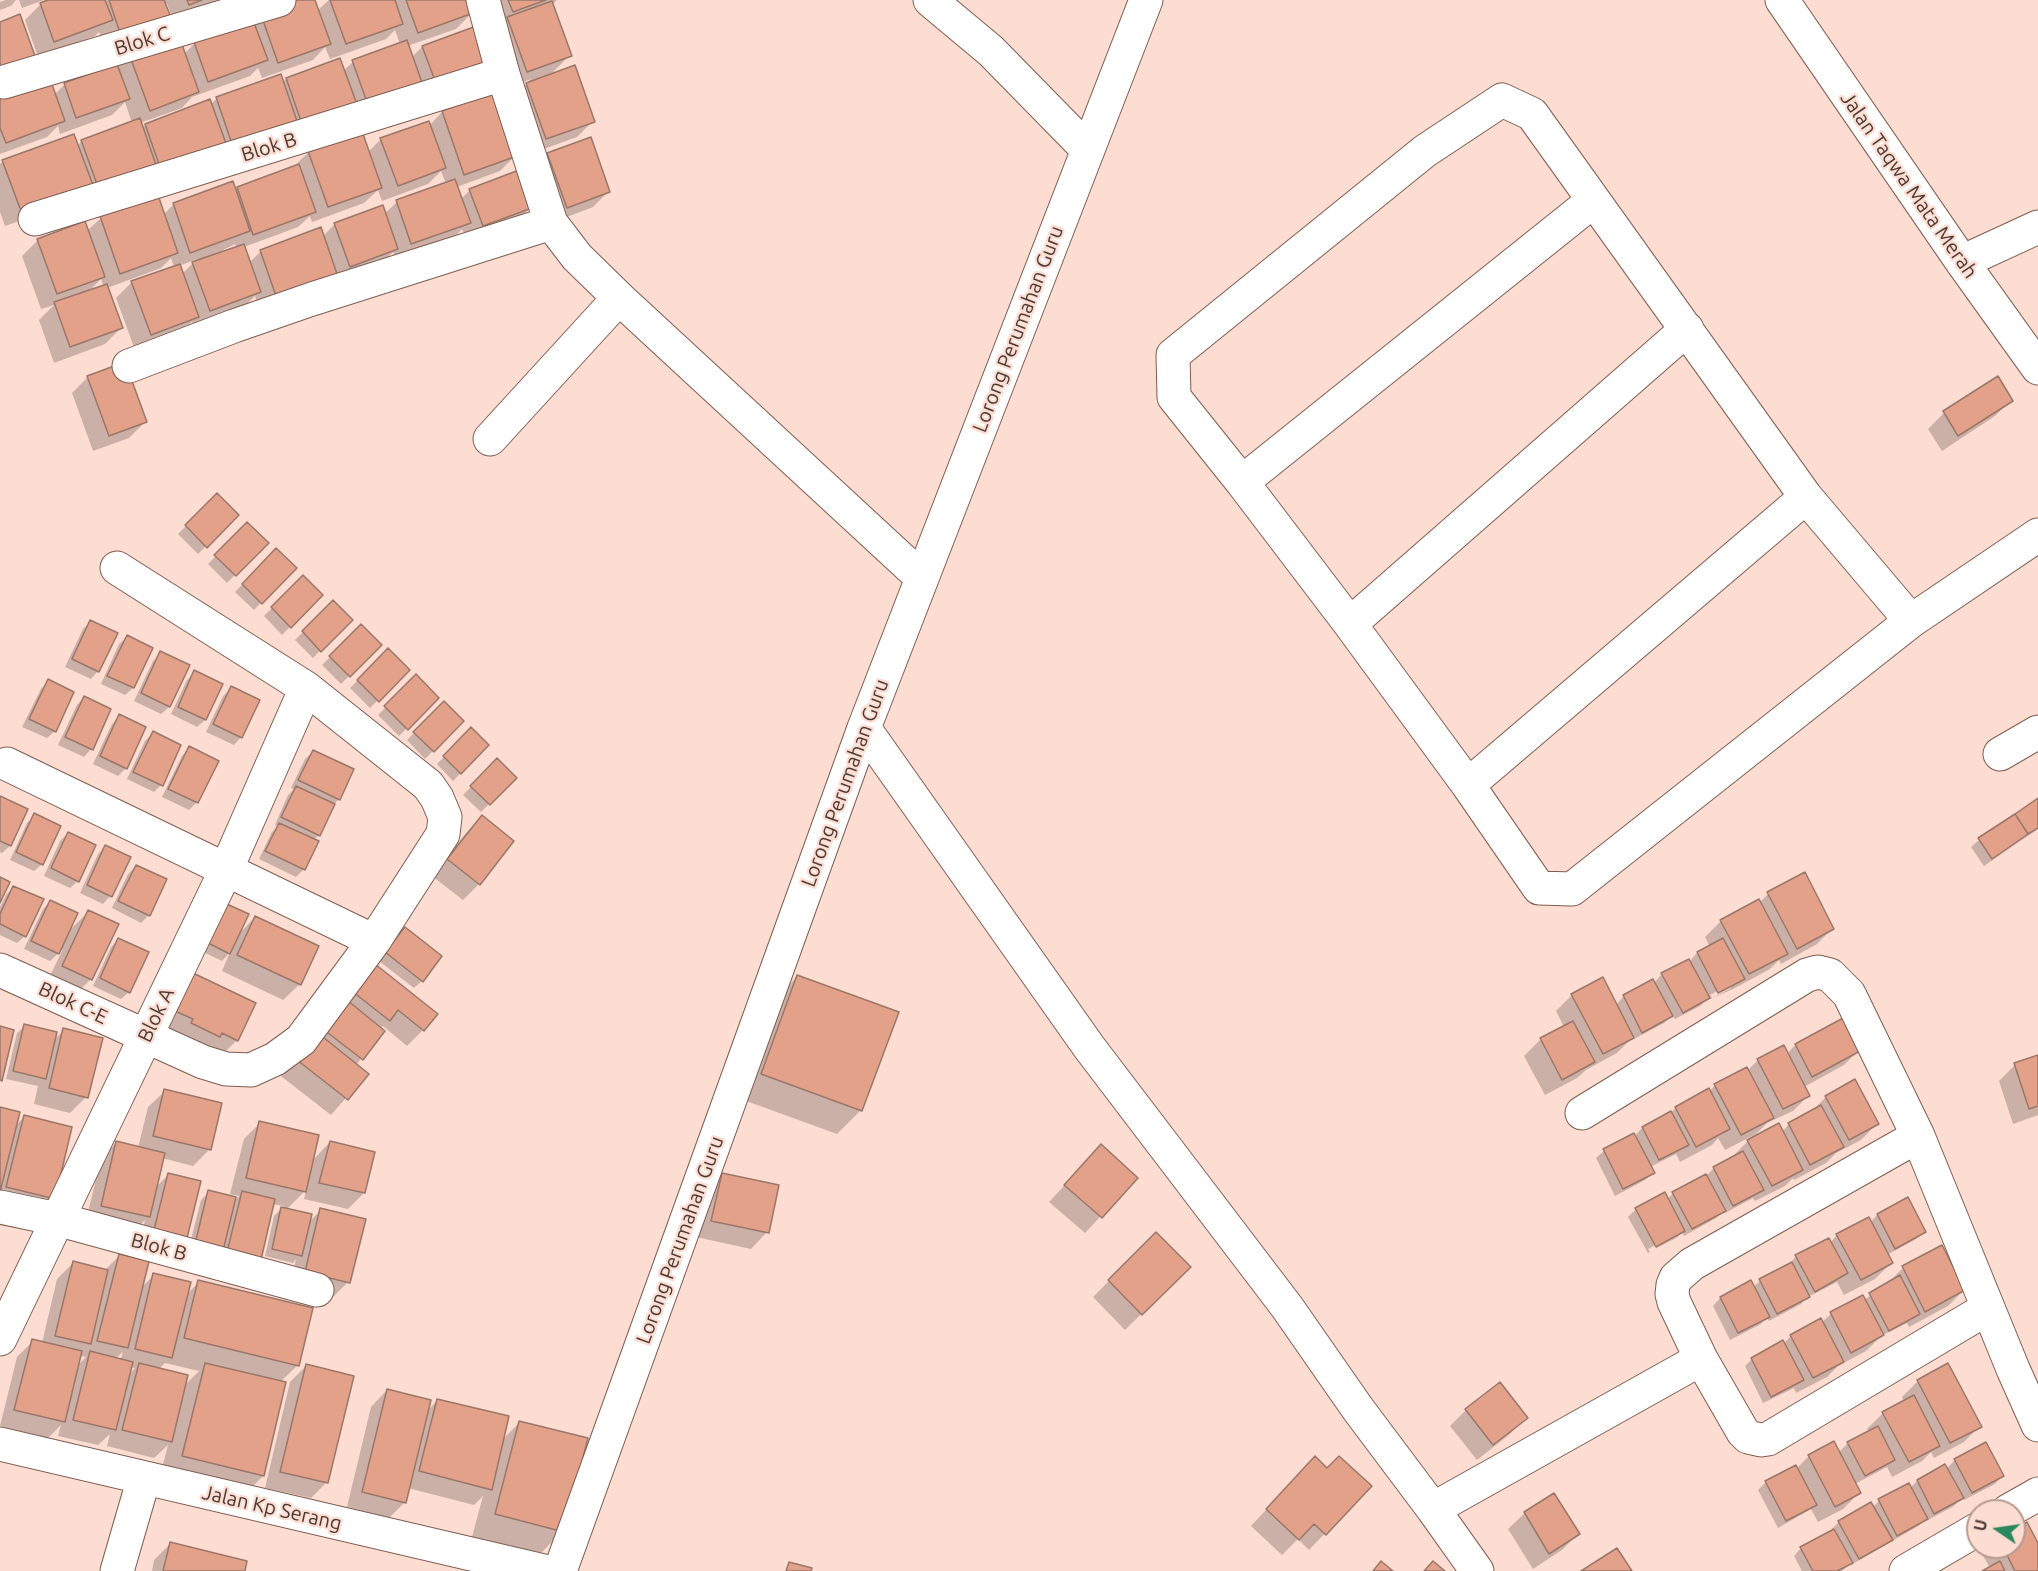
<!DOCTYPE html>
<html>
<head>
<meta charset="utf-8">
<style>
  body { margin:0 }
  #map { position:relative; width:2038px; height:1571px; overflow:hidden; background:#fddcd1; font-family:Ubuntu,sans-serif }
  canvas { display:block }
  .north { position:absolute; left:1966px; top:1499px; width:60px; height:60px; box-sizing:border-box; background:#fddcd1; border:2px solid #b59b92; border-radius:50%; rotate:283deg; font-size:16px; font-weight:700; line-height:24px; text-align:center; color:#483933 }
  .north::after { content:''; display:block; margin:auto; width:21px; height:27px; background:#2b875d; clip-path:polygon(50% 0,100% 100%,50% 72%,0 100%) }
</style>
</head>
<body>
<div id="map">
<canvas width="2038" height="1571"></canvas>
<div class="north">U</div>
</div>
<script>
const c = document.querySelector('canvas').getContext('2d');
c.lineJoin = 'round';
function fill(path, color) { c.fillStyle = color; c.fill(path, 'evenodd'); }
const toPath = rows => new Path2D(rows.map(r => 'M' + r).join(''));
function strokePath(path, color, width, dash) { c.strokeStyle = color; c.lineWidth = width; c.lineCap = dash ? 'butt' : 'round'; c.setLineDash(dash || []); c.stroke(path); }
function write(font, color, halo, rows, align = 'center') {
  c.font = font + ' Ubuntu,sans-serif'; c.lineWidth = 4.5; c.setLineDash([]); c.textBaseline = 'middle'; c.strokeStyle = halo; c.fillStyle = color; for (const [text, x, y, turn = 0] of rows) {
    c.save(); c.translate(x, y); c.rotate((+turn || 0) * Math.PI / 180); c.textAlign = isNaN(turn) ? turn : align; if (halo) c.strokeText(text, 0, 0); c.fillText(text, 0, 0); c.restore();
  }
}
fill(toPath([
  [6,0,16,0,11,6,0,10,0,2],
  [19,0,44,0,22,8],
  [45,0,227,0,173,20,167,4,165,5,168,14,152,31,104,48,99,32,95,36,38,57,25,20],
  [298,0,313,0,317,11,329,0,467,0,472,13,456,29,407,46,411,58,422,47,478,27,492,65,75,201,5,226,0,212,0,164,3,161,77,146,82,141,132,123,125,102,112,115,60,134,58,126,47,137,0,154,0,95,54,95,65,84,117,68,130,55,184,54,195,43],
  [395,30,400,44,353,62,343,71,286,79,282,83,280,76,216,99,211,104,145,125,142,129,140,123,182,108,192,97,250,76,258,68,262,78,313,60,325,47,330,59,386,39],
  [487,0,557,0,552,5,570,55,549,76,593,121,577,137,530,154,511,100,531,79,511,87],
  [494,93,516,155,500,171,457,187,461,199,470,190,531,207,515,223,467,241,462,229,453,239,395,259,393,252,380,265,260,311,255,296,243,308,194,326,192,322,181,333,135,350,116,298,132,282,174,267,171,258,161,268,107,288,121,328,105,344,54,363,39,320,54,305,41,309,22,256,38,240,87,231,101,218,163,215,173,205,232,183,235,191,237,188,292,168,309,152,368,152,381,139,429,126,442,112],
  [441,171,446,184,397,202,384,214,335,224,322,237,261,251,249,263,244,247,298,227,310,216,312,222,364,203,378,190,382,201,428,184],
  [235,244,237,248,224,252,223,250],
  [197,259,182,274,179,266],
  [101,279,104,287,88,292],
  [548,154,609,191,593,207,551,223,532,170],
  [88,377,145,422,129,438,93,451,72,393],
  [1997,378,2011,400,1995,416,1942,451,1928,429,1944,413],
  [217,495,237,515,198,554,178,534],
  [247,524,267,543,227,583,208,564],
  [276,550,295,568,254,610,235,592],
  [303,577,321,595,282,635,264,616],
  [333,602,350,620,313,658,295,640],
  [91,622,98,671,91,679,65,667,83,629],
  [361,626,380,645,341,684,322,665],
  [127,637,151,648,133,688,125,695,101,684,119,644],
  [388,650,408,670,370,708,350,688],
  [161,653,188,666,169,707,161,714,134,701,153,661],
  [195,672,221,685,205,720,197,727,171,714,187,680],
  [416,677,437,698,399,736,378,715],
  [48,681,55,731,47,738,22,727,41,689],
  [231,688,241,737,234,745,206,732,223,696],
  [84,697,110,709,91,749,84,757,58,745,77,705],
  [444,703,462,721,425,759,407,740],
  [120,716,126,768,118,776,93,764,112,724],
  [471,729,487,745,453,781,437,764],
  [153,733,161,785,154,792,127,779,145,741],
  [189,748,197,802,189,810,162,797,182,756],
  [313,752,339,799,332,806,319,835,313,840,304,869,296,877,259,859,272,832,278,826,275,825,288,795,294,789,291,788,305,759],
  [497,761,515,778,481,812,463,795],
  [0,798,26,810,10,846,2,853,0,852],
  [2038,800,2038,829,1984,866,1971,847,1979,840],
  [35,815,42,864,34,871,10,860,27,823],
  [482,817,479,884,463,900,432,876,466,833],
  [68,833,78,881,70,888,44,876,60,841],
  [105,847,110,896,103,904,80,893,98,854],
  [136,866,149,915,141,923,112,908,128,874],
  [13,887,25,936,17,943,0,935,0,907,6,895],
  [1768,894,1833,928,1817,944,1781,964,1779,960,1770,969,1733,989,1710,999,1709,997,1700,1006,1675,1019,1672,1015,1664,1023,1634,1039,1633,1037,1617,1053,1586,1070,1577,1078,1545,1095,1524,1056,1540,1040,1564,1027,1556,1011,1572,995,1616,1005,1624,996,1654,983,1662,974,1689,962,1697,953,1710,947,1705,937,1721,921,1759,903],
  [1731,984,1731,988,1712,998,1710,995],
  [51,901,68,932,89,911,91,979,75,995,47,982,63,949,50,961,24,949,43,909],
  [213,910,238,935,255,917,300,984,283,1000,222,971,230,952,222,961,195,948],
  [405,929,422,981,414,988,379,961],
  [118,940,129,992,121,999,93,986,111,947],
  [370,962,423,1030,407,1046,383,1026,380,1029,383,1031,356,1065,367,1074,331,1115,277,1073],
  [798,976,861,1110,837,1134,738,1098,774,1000],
  [177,991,237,1040,221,1056,160,1027],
  [1845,1019,1860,1049,1844,1065,1804,1087,1809,1095,1793,1111,1767,1123,1756,1134,1725,1150,1718,1138,1712,1145,1680,1162,1676,1154,1650,1167,1653,1173,1645,1180,1615,1196,1596,1158,1604,1151,1633,1135,1634,1137,1642,1128,1670,1113,1676,1108,1709,1092,1715,1085,1747,1071,1758,1060,1787,1054,1795,1045],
  [25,1026,54,1040,64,1030,86,1097,70,1113,34,1104,38,1086,6,1079,17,1033],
  [2038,1056,2038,1115,2013,1124,1999,1081,2015,1065],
  [165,1091,220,1104,209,1150,193,1166,162,1158,155,1188,168,1175,199,1182,138,1250,145,1220,132,1233,86,1221,101,1158,117,1142,138,1148,148,1107],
  [1826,1097,1877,1124,1861,1140,1836,1153,1826,1163,1794,1180,1793,1178,1785,1186,1755,1201,1753,1198,1725,1213,1724,1210,1716,1218,1684,1236,1682,1232,1676,1238,1648,1253,1628,1217,1636,1209,1664,1194,1667,1200,1673,1193,1707,1175,1714,1168,1732,1157,1748,1141,1782,1132,1789,1124,1809,1114],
  [1676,1234,1676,1237,1650,1252,1648,1249],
  [0,1108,15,1126,24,1117,53,1198,37,1214,0,1205],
  [260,1123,312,1161,330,1142,364,1193,348,1209,304,1199,306,1190,287,1209,309,1222,321,1210,348,1282,332,1298,290,1288,296,1259,293,1263,265,1256,274,1216,284,1206,272,1204,258,1263,188,1251,201,1200,209,1192,236,1199,239,1196,230,1194,244,1139],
  [1101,1146,1136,1178,1085,1233,1049,1202],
  [722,1175,767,1232,751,1249,696,1237,706,1191],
  [1907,1199,1924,1232,1916,1239,1887,1255,1891,1263,1875,1279,1844,1295,1837,1282,1806,1298,1801,1304,1769,1321,1767,1317,1761,1324,1730,1340,1713,1306,1720,1298,1751,1282,1753,1287,1760,1281,1789,1265,1796,1256,1830,1243,1837,1235,1870,1223,1877,1215],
  [1156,1234,1189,1267,1125,1330,1093,1297],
  [119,1256,142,1287,154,1275,187,1294,199,1282,298,1365,280,1382,263,1476,239,1500,159,1480,168,1445,154,1458,107,1446,110,1434,98,1445,58,1436,61,1425,48,1438,0,1426,17,1357,33,1341,42,1343,57,1279,73,1263,105,1270],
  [123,1352,120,1361,115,1359],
  [80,1356,86,1357,77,1366],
  [165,1363,199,1371,184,1386,159,1369],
  [130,1367,135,1368,128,1376],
  [1903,1268,1964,1290,1948,1306,1909,1327,1907,1323,1881,1336,1866,1351,1838,1366,1827,1377,1796,1393,1794,1388,1763,1403,1745,1366,1752,1359,1783,1344,1791,1336,1821,1320,1822,1322,1831,1314,1863,1297,1864,1300,1887,1284],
  [306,1366,327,1482,311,1498,265,1488,290,1382],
  [1918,1381,1980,1426,1964,1442,1934,1458,1931,1452,1922,1461,1892,1477,1887,1467,1855,1484,1859,1493,1843,1509,1818,1522,1811,1509,1778,1528,1758,1490,1766,1482,1796,1469,1809,1456,1833,1443,1838,1453,1848,1443,1869,1433,1867,1429,1883,1413,1904,1402,1902,1397],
  [1500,1384,1526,1418,1510,1434,1477,1460,1450,1426,1466,1410],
  [387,1390,427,1411,437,1401,502,1440,520,1422,563,1531,539,1555,472,1537,483,1496,474,1505,408,1488,405,1502,389,1518,347,1507,371,1407],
  [1955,1460,2002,1476,1995,1484,1964,1500,1963,1497,1954,1506,1926,1521,1926,1519,1918,1526,1851,1565,1850,1564,1842,1571,1802,1571,1794,1556,1801,1548,1832,1531,1831,1530,1839,1522,1872,1508,1879,1501,1910,1488,1917,1481,1946,1469],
  [1327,1470,1370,1486,1309,1550,1298,1539,1282,1555,1251,1526,1299,1474],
  [1553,1495,1578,1534,1562,1550,1533,1569,1508,1529,1525,1513],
  [2014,1531,2038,1546,2038,1571,1985,1571,1990,1568,1983,1556,1992,1547,2014,1547],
  [170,1544,243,1571,152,1571,154,1560]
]), '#0003');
const building = toPath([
  [48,0,105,0,113,20,54,42,40,3,48,0],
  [109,0,164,0,170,15,120,33,109,0],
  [187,0,202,0,189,5,187,0],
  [294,0,315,0,331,44,278,63,260,12,294,0],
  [330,0,395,0,403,24,346,44,330,0],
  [406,0,469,0,473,13,418,33,406,0],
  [508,0,546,0,513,12,508,0],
  [552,1,572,56,527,72,507,17,552,1],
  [20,14,35,56,0,68,0,22,20,14],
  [253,20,268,60,208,82,194,42,253,20],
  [479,25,494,66,437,86,422,46,479,25],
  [179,36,199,92,150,111,129,54,179,36],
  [407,40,424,88,369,108,352,60,407,40],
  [340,58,358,107,303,127,286,78,340,58],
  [117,64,130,99,76,118,64,83,117,64],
  [575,65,595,122,546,139,526,83,575,65],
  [281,74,298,124,233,147,216,97,281,74],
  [49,76,65,121,6,143,0,128,0,94,49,76],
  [494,91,517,156,464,175,442,111,494,91],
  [210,99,228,149,162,173,145,124,210,99],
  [140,118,156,165,98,187,81,140,140,118],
  [429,121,446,168,398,186,380,138,429,121],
  [362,131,382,188,328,207,308,151,362,131],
  [74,134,93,185,21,211,2,160,74,134],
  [591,137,610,192,567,208,547,153,591,137],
  [299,164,316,212,253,235,237,187,299,164],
  [519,170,532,208,483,226,469,189,519,170],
  [455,179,471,223,411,244,396,200,455,179],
  [233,181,250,231,190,253,173,203,233,181],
  [158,195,178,253,120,274,100,216,158,195],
  [383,205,398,249,350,267,334,223,383,205],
  [85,221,105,277,57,294,37,239,85,221],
  [321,227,337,274,276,296,260,250,321,227],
  [244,244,261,292,210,311,192,262,244,244],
  [180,264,199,317,151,335,131,281,180,264],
  [107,284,123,328,70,347,54,302,107,284],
  [125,362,147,422,109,436,87,376,125,362],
  [1998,376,2013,401,1958,436,1943,411,1998,376],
  [217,493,239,515,207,548,185,525,217,493],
  [247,522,269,543,236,576,214,555,247,522],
  [276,548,297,568,262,604,242,584,276,548],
  [303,575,323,595,291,628,271,607,303,575],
  [333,600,353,620,321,652,302,631,333,600],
  [90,620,118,633,99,672,72,659,90,620],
  [361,624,382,645,350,677,329,656,361,624],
  [127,635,153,648,134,688,107,676,127,635],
  [388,648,410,670,379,702,357,680,388,648],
  [160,651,190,665,170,707,141,693,160,651],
  [194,670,223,684,206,720,178,707,194,670],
  [416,674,439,698,408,730,384,706,416,674],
  [48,679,74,692,56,732,29,719,48,679],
  [231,686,260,700,242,738,213,724,231,686],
  [84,696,111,709,93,750,65,737,84,696],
  [444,701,464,721,434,752,413,732,444,701],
  [119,714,146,727,127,769,100,756,119,714],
  [471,727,489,745,461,774,443,756,471,727],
  [153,731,181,745,163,786,133,772,153,731],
  [189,746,219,761,198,803,168,789,189,746],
  [313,750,354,769,340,800,298,780,313,750],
  [497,758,517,778,490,805,470,786,497,758],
  [296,786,335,804,320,836,281,817,296,786],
  [0,796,28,809,11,846,0,841,0,796],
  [2038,798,2038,828,2028,834,2015,814,2038,798],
  [34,813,61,826,43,865,16,852,34,813],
  [2015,814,2028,834,1992,859,1978,838,2015,814],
  [482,815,514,841,480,885,447,859,482,815],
  [279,823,319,841,305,870,265,851,279,823],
  [68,832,96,845,79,882,51,868,68,832],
  [105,845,131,857,112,897,87,885,105,845],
  [136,865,167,879,150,916,118,901,136,865],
  [1805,872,1834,929,1797,949,1767,892,1805,872],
  [0,877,10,882,0,903,0,877],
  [13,886,44,899,26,937,0,924,0,914,13,886],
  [1759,899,1788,954,1749,974,1720,920,1759,899],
  [50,900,78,913,59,954,31,941,50,900],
  [220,901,249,914,230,954,202,940,220,901],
  [88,910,119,924,92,980,62,966,88,910],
  [255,916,319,946,301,985,237,955,255,916],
  [405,927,442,956,423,982,385,952,405,927],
  [118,938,149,952,130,993,100,978,118,938],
  [1723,938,1745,979,1718,993,1697,952,1723,938],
  [1689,959,1710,998,1683,1013,1661,973,1689,959],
  [370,960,438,1014,424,1031,398,1010,390,1021,348,988,370,960],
  [193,973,256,1003,238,1041,222,1033,220,1037,191,1023,193,1019,175,1011,193,973],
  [797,975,899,1012,862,1111,761,1074,797,975],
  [1603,977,1634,1038,1603,1054,1571,994,1603,977],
  [1653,979,1673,1016,1642,1033,1623,995,1653,979],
  [342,996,385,1031,363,1060,319,1026,342,996],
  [1845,1017,1862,1050,1812,1077,1795,1044,1845,1017],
  [1573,1021,1595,1062,1562,1080,1540,1038,1573,1021],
  [24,1024,57,1032,46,1079,13,1071,24,1024],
  [0,1026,14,1030,2,1081,0,1080,0,1026],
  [63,1028,103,1038,88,1098,49,1088,63,1028],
  [313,1029,369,1074,348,1100,292,1056,313,1029],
  [1784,1045,1810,1096,1783,1109,1757,1059,1784,1045],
  [2038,1055,2038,1106,2029,1109,2014,1063,2038,1055],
  [1747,1067,1774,1118,1741,1135,1714,1084,1747,1067],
  [1855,1079,1879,1124,1849,1140,1825,1096,1855,1079],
  [1709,1088,1730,1129,1696,1147,1675,1107,1709,1088],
  [164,1089,222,1103,211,1150,153,1136,164,1089],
  [1821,1105,1844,1147,1810,1165,1788,1123,1821,1105],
  [0,1107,20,1112,0,1192,0,1107],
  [1671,1111,1689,1145,1659,1160,1642,1127,1671,1111],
  [24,1115,72,1127,55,1199,6,1187,24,1115],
  [259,1121,319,1135,306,1192,246,1178,259,1121],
  [1779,1123,1803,1170,1772,1186,1747,1140,1779,1123],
  [1634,1133,1655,1173,1623,1189,1603,1149,1634,1133],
  [116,1141,165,1153,150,1217,101,1206,116,1141],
  [330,1141,375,1152,365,1193,319,1183,330,1141],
  [1101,1144,1138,1178,1102,1218,1064,1185,1101,1144],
  [1743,1151,1764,1190,1733,1206,1713,1167,1743,1151],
  [168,1173,201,1181,186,1242,153,1234,168,1173],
  [722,1173,779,1185,769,1233,711,1221,722,1173],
  [1706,1174,1726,1211,1692,1229,1672,1192,1706,1174],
  [208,1190,236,1197,223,1251,195,1244,208,1190],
  [242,1191,275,1199,260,1264,226,1256,242,1191],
  [1665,1192,1685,1231,1656,1247,1635,1208,1665,1192],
  [1908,1197,1926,1232,1895,1249,1877,1214,1908,1197],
  [281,1207,312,1214,302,1256,272,1249,281,1207],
  [320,1208,366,1219,350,1283,305,1272,320,1208],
  [1869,1217,1893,1263,1861,1280,1836,1234,1869,1217],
  [1156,1232,1191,1267,1142,1315,1108,1280,1156,1232],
  [1829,1238,1848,1273,1815,1292,1795,1255,1829,1238],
  [1942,1245,1965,1290,1925,1312,1902,1266,1942,1245],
  [119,1254,149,1261,128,1348,97,1341,119,1254],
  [73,1261,108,1270,91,1344,55,1336,73,1261],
  [1792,1262,1810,1297,1777,1314,1759,1279,1792,1262],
  [153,1273,191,1282,172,1358,135,1349,153,1273],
  [1900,1275,1920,1314,1889,1331,1869,1293,1900,1275],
  [198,1280,313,1308,299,1366,184,1338,198,1280],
  [1751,1280,1770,1317,1738,1333,1720,1297,1751,1280],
  [1863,1295,1884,1335,1851,1353,1830,1312,1863,1295],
  [1821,1318,1844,1362,1813,1378,1790,1335,1821,1318],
  [32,1339,82,1351,65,1422,14,1410,32,1339],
  [1783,1340,1804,1380,1771,1397,1751,1358,1783,1340],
  [90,1351,133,1362,116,1430,73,1420,90,1351],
  [139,1363,188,1375,172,1442,122,1430,139,1363],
  [205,1363,286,1382,264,1476,182,1456,205,1363],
  [1948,1363,1982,1427,1950,1443,1917,1380,1948,1363],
  [306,1364,354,1376,328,1483,280,1472,306,1364],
  [1500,1382,1528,1418,1493,1445,1465,1409,1500,1382],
  [387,1389,431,1400,406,1503,362,1492,387,1389],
  [1914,1395,1940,1446,1909,1462,1882,1412,1914,1395],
  [437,1399,509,1416,492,1490,419,1471,437,1399],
  [519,1421,588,1438,564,1532,495,1514,519,1421],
  [1878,1426,1895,1460,1865,1476,1847,1442,1878,1426],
  [1834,1441,1861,1493,1835,1507,1808,1455,1834,1441],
  [1986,1442,2004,1476,1972,1493,1954,1459,1986,1442],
  [1315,1456,1327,1468,1339,1456,1372,1486,1326,1535,1314,1524,1299,1540,1266,1509,1315,1456],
  [1945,1464,1964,1498,1934,1514,1917,1480,1945,1464],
  [1796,1465,1817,1505,1786,1521,1765,1481,1796,1465],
  [1909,1483,1928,1519,1897,1536,1878,1499,1909,1483],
  [1554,1493,1580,1534,1549,1554,1524,1512,1554,1493],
  [1871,1502,1893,1540,1859,1559,1838,1521,1871,1502],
  [2027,1522,2038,1543,2038,1571,2015,1571,2003,1547,2014,1547,2014,1530,2027,1522],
  [1834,1529,1853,1563,1837,1571,1813,1571,1800,1547,1834,1529],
  [170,1542,247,1561,245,1571,163,1571,170,1542],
  [1617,1548,1632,1571,1581,1571,1617,1548],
  [1381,1561,1393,1571,1373,1571,1381,1561],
  [1433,1561,1445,1571,1424,1571,1433,1561],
  [2000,1561,2005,1571,1982,1571,2000,1561],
  [789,1562,812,1568,811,1571,786,1571,789,1562]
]);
fill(building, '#e3a18a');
strokePath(building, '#9b776a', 1.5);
const minor = toPath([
  [483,0,503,74,551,223,577,257,619,298,922,578],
  [930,0,991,51,1088,150],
  [1782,0,1962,262,2038,368],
  [4,82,279,0],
  [35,219,503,74],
  [1962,262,2038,227],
  [129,366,234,326,312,299,551,223],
  [490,439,619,298],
  [1242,482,1593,201],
  [1911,621,1806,497,1532,114,1502,100,1425,151,1173,355,1174,397,1242,482,1350,624,1468,785,1539,888,1572,889,1911,621,2038,535],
  [1350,624,1687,329],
  [864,728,1089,1047,1287,1307,1358,1409,1433,1509,1477,1571],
  [2000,754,2038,732],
  [7,764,374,941],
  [1468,785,1806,497],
  [0,970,203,1062,226,1069,251,1070,275,1059,301,1040,374,941,443,834,445,817,437,798,428,785,306,688,117,568],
  [1582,1113,1807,975,1818,972,1830,975,1849,994,1918,1136,2013,1369,2038,1425],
  [1918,1136,1692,1264,1676,1278,1673,1285,1672,1294,1674,1302,1701,1359,1743,1432,1748,1437,1761,1440,1768,1439,1988,1308],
  [0,1207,57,1219,317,1290],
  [0,1339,226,870,306,688],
  [0,1444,544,1571],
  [1433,1509,1701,1359],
  [2008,1511,2038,1494],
  [117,1571,144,1478],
  [560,1571,864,728,1146,0],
  [1906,1571,1978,1529]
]);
strokePath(minor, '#805d51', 35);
strokePath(minor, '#fff', 33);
write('20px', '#483933', '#fddcd1', [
  ["Blok C",142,41,-17],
  ["Blok B",269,147,-17],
  ["Jalan Taqwa Mata Merah",1909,185,55],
  ["Lorong Perumahan Guru",1018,329,-69],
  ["Lorong Perumahan Guru",845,783,-70],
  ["Blok C-E",73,1003,25],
  ["Blok A",156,1015,-64],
  ["Lorong Perumahan Guru",680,1240,-70],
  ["Blok B",159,1247,15],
  ["Jalan Kp Serang",272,1508,13]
]);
</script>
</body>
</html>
